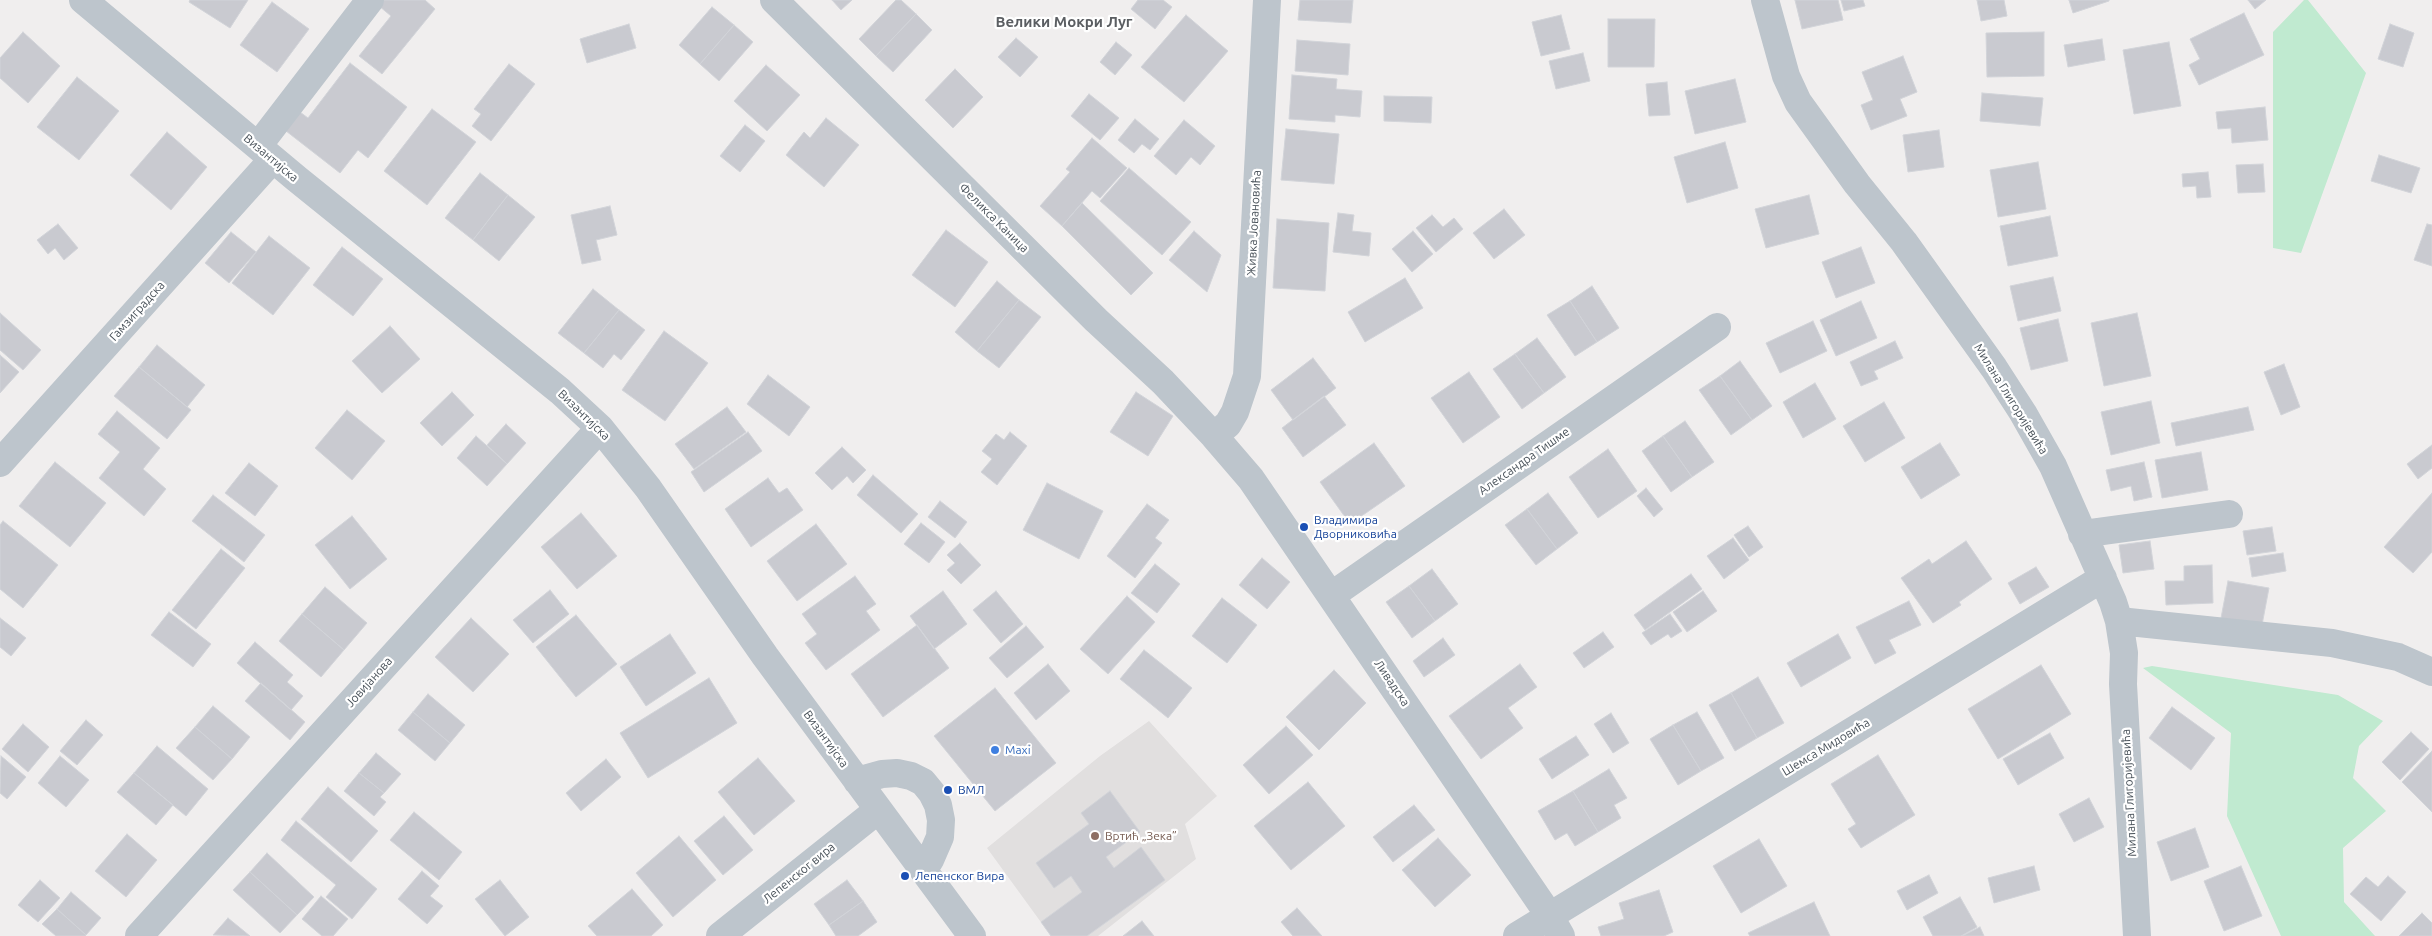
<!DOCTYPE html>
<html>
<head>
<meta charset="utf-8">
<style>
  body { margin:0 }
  canvas { display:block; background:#f0eeee }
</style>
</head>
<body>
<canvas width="2432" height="936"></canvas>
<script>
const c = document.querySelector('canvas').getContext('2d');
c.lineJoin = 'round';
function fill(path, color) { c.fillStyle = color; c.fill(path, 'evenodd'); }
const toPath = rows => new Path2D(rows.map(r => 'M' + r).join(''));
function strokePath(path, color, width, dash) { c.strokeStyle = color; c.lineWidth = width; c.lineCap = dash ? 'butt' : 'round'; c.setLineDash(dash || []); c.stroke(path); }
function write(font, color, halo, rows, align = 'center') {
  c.font = font + ' Ubuntu,sans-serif'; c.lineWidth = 4.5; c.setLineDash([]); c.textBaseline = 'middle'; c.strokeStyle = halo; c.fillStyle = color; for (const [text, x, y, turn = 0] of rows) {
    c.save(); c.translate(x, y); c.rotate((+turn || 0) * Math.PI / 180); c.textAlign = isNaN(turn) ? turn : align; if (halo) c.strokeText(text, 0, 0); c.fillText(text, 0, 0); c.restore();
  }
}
fill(toPath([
  [1149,721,1217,796,1185,824,1196,859,1098,936,1051,936,987,848,1100,756]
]), '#e1dfdf');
fill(toPath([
  [2304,0,2308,0,2366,73,2301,253,2273,248,2273,32],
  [2152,666,2338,695,2383,721,2359,746,2353,778,2386,811,2343,848,2344,902,2375,936,2281,936,2227,816,2231,733,2143,668]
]), '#c0ead0');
const building = toPath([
  [190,0,248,0,230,28,189,2,190,0],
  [383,0,425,0,435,9,382,74,359,56,391,16,379,6,383,0],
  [832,0,852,0,841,10,832,0],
  [896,0,901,0,916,14,876,56,859,39,896,0],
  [1138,0,1163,0,1172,7,1155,29,1131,9,1138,0],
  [1300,0,1353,0,1351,23,1298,20,1300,0],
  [1795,0,1838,0,1843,20,1802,29,1795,0],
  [1841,0,1863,0,1865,6,1844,11,1841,0],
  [1977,0,2004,0,2007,16,1981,21,1977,0],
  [2069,0,2109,0,2109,1,2073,13,2069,0],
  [2248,0,2266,0,2255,9,2248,0],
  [272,2,309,29,277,72,240,45,272,2],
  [712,7,734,25,700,64,679,45,712,7],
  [2244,13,2264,55,2199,85,2189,65,2200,59,2190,39,2244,13],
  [916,14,932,30,893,72,876,56,916,14],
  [1186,15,1228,51,1184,102,1141,67,1186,15],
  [1561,15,1570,49,1541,56,1532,22,1561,15],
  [1608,19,1655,19,1654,67,1608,67,1608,19],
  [629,24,636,48,587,63,580,39,629,24],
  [2390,24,2414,33,2403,67,2378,59,2390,24],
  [734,25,753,42,719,81,700,64,734,25],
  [23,32,60,66,28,103,0,78,0,58,23,32],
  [2044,32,2044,76,1987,77,1986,33,2044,32],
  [1016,38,1038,57,1020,77,998,57,1016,38],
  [2102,39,2105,60,2068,67,2064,45,2102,39],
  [1297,40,1350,44,1348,75,1295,71,1297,40],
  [1116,42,1132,55,1115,75,1100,62,1116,42],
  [2169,42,2181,106,2134,114,2123,50,2169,42],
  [1583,53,1590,81,1556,89,1549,61,1583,53],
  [1903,56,1917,92,1900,99,1907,116,1871,130,1861,105,1873,100,1862,72,1903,56],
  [350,63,407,107,368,158,358,150,340,173,286,131,300,112,308,118,350,63],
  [509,64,535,84,491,141,472,126,481,114,474,109,509,64],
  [766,65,800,95,767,131,734,101,766,65],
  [955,69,983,97,953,128,925,100,955,69],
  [1292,75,1337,79,1336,89,1362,91,1360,117,1335,115,1335,122,1289,119,1292,75],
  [77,77,119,111,79,160,37,127,77,77],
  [1735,79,1746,122,1695,134,1685,91,1735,79],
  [1667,82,1670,115,1649,116,1646,84,1667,82],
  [1982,93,2043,98,2040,126,1980,121,1982,93],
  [1089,94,1119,118,1100,140,1071,116,1089,94],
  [1384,96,1432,97,1431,123,1384,121,1384,96],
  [2265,107,2268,140,2232,143,2231,128,2218,129,2216,112,2265,107],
  [432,109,476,142,427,205,384,171,432,109],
  [826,118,859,145,824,187,786,155,804,132,810,138,826,118],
  [1135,119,1159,139,1150,150,1142,144,1134,153,1118,140,1135,119],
  [1184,120,1215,146,1200,165,1191,157,1176,175,1154,156,1184,120],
  [745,125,765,141,740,172,720,156,745,125],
  [1286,129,1339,134,1334,184,1281,180,1286,129],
  [1939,130,1944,167,1908,172,1903,135,1939,130],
  [167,132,207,167,171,210,130,175,167,132],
  [1092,138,1127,168,1100,198,1092,191,1062,226,1040,206,1070,172,1066,169,1092,138],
  [1725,142,1738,188,1687,203,1674,157,1725,142],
  [2379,155,2420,168,2411,193,2371,181,2379,155],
  [2038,162,2046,209,1998,217,1990,170,2038,162],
  [2263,164,2265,192,2238,193,2236,165,2263,164],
  [1129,168,1191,222,1162,255,1100,201,1129,168],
  [2208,172,2211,197,2197,198,2196,186,2183,187,2182,174,2208,172],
  [480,173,508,195,473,240,445,218,480,173],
  [508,195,535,217,499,261,473,240,508,195],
  [1809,195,1819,234,1766,248,1755,209,1809,195],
  [1082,203,1153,273,1131,295,1062,226,1082,203],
  [610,206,617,235,596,240,601,260,582,264,571,215,610,206],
  [1504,209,1525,235,1494,259,1473,233,1504,209],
  [1338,213,1354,215,1352,231,1371,233,1369,256,1333,252,1338,213],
  [1432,215,1443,227,1454,218,1463,229,1436,252,1416,228,1432,215],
  [2050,216,2058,256,2008,266,2000,226,2050,216],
  [1277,219,1329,223,1325,291,1273,288,1277,219],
  [58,224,78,248,64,260,55,248,48,254,37,240,58,224],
  [2427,224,2432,225,2432,266,2414,260,2427,224],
  [946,230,988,262,955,307,912,275,946,230],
  [1194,231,1221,255,1207,292,1169,260,1194,231],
  [1413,231,1433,254,1412,272,1392,249,1413,231],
  [231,232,256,252,229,283,205,263,231,232],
  [269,236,310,268,273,315,232,283,269,236],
  [342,247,383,279,353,316,313,285,342,247],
  [1861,247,1875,283,1836,298,1822,262,1861,247],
  [2053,277,2061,311,2018,321,2010,286,2053,277],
  [1405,278,1423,308,1365,342,1348,312,1405,278],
  [997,281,1019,300,977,351,955,332,997,281],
  [1592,286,1619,328,1597,342,1570,301,1592,286],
  [593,289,619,310,584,353,558,333,593,289],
  [1019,300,1041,317,999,368,977,351,1019,300],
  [1570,301,1597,342,1575,356,1547,315,1570,301],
  [1861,301,1877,338,1836,356,1820,320,1861,301],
  [619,310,645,330,621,360,614,354,603,368,584,353,619,310],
  [0,313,41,350,23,370,0,350,0,313],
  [2137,313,2151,376,2104,386,2091,323,2137,313],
  [2058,319,2068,361,2031,370,2020,328,2058,319],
  [1813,321,1827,351,1780,373,1766,343,1813,321],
  [390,326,420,359,382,393,352,361,390,326],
  [664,331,708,363,665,421,622,390,664,331],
  [1537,338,1566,377,1544,393,1515,354,1537,338],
  [1895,341,1903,358,1874,371,1878,379,1861,386,1850,362,1895,341],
  [157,345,205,385,187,407,139,367,157,345],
  [1515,354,1544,393,1522,409,1493,369,1515,354],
  [0,355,19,372,0,393,0,355],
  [1313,358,1336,388,1293,420,1271,390,1313,358],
  [1740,361,1772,406,1752,420,1720,376,1740,361],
  [2284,364,2300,407,2281,415,2264,372,2284,364],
  [139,367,191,410,167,439,114,396,139,367],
  [1469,372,1500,417,1463,443,1431,398,1469,372],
  [768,375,810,407,789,436,747,404,768,375],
  [1720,376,1752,420,1731,435,1699,390,1720,376],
  [1815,383,1836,419,1803,438,1783,402,1815,383],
  [452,392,474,415,442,446,420,423,452,392],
  [1136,392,1173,416,1148,456,1110,432,1136,392],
  [1324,396,1346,425,1303,457,1282,428,1324,396],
  [2151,401,2160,443,2111,455,2101,412,2151,401],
  [1884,402,1905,438,1865,462,1843,426,1884,402],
  [727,407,746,432,694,469,675,444,727,407],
  [2248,407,2254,430,2176,446,2171,423,2248,407],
  [347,410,385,441,352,480,315,448,347,410],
  [117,411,160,448,143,469,166,489,144,516,99,478,120,452,98,434,117,411],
  [1685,421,1714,462,1692,477,1663,436,1685,421],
  [506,424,526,443,507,464,487,445,506,424],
  [748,432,762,451,704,492,691,472,748,432],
  [1010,432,1027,446,997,485,981,472,992,459,982,451,996,434,1004,440,1010,432],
  [476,436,507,464,487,486,457,458,476,436],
  [1663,436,1692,477,1671,492,1642,451,1663,436],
  [1374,443,1405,486,1350,524,1320,482,1374,443],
  [1940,443,1960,475,1921,499,1901,467,1940,443],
  [2432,445,2432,468,2418,479,2407,464,2432,445],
  [842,447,866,470,853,483,847,476,832,490,815,473,842,447],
  [1608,449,1637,491,1598,518,1569,477,1608,449],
  [2201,452,2208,490,2162,498,2155,460,2201,452],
  [55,462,106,503,70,547,19,506,55,462],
  [2144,462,2152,497,2134,501,2131,486,2111,491,2106,470,2144,462],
  [249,463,278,486,255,516,225,493,249,463],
  [873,475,918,514,901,533,857,495,873,475],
  [768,478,779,493,787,488,803,510,751,547,725,509,768,478],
  [1047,483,1103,511,1079,559,1023,530,1047,483],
  [1646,488,1663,509,1654,517,1637,496,1646,488],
  [1548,493,1578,533,1557,549,1527,509,1548,493],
  [2432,493,2432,552,2413,573,2384,547,2432,493],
  [213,495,265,535,244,562,192,521,213,495],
  [940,501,967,522,955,538,928,517,940,501],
  [1147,504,1169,520,1155,538,1162,543,1135,578,1107,556,1147,504],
  [1527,509,1557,549,1536,565,1505,525,1527,509],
  [581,513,617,556,577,589,541,547,581,513],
  [352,516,387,559,350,589,315,545,352,516],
  [3,521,58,565,23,608,0,589,0,525,3,521],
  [921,523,945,542,929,563,904,544,921,523],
  [816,524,847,564,797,601,767,561,816,524],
  [1748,526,1763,547,1749,557,1734,535,1748,526],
  [2272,527,2276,551,2247,555,2243,531,2272,527],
  [1733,538,1749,560,1724,579,1707,556,1733,538],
  [1966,541,1992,579,1959,602,1961,605,1933,623,1901,578,1929,559,1932,564,1966,541],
  [2150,541,2154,569,2123,573,2119,545,2150,541],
  [960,543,981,565,961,584,947,570,955,563,947,555,960,543],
  [221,549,245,568,196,629,172,610,221,549],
  [2283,553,2286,571,2252,577,2249,558,2283,553],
  [1262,558,1290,582,1267,609,1239,585,1262,558],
  [1155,564,1180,584,1157,613,1131,593,1155,564],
  [2212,565,2213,603,2166,605,2165,581,2184,581,2184,566,2212,565],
  [2036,567,2049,587,2020,604,2008,583,2036,567],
  [1432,569,1458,604,1435,621,1409,586,1432,569],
  [1691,574,1702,589,1645,630,1634,615,1691,574],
  [855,576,876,604,866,611,880,630,826,670,805,643,817,634,802,614,855,576],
  [2228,581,2269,588,2262,625,2221,618,2228,581],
  [1409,586,1435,621,1412,638,1386,602,1409,586],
  [325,587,367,623,344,650,302,614,325,587],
  [550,590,569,614,533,643,513,620,550,590],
  [943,591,967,624,934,649,910,616,943,591],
  [996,591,1023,624,1001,643,973,610,996,591],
  [1703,591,1717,611,1687,632,1673,612,1703,591],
  [1127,596,1155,622,1108,674,1080,649,1127,596],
  [1222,598,1257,625,1227,663,1192,636,1222,598],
  [1909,601,1921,625,1889,640,1896,653,1875,664,1856,627,1909,601],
  [169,612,211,644,193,667,151,635,169,612],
  [302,614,344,650,321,677,279,641,302,614],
  [1670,614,1682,631,1671,638,1668,634,1651,645,1642,633,1670,614],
  [576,615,617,664,576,697,536,647,576,615],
  [0,618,26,638,11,656,0,647,0,618],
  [471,618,509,654,473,692,435,657,471,618],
  [917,625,949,668,883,717,851,674,917,625],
  [1026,626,1044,647,1007,678,989,658,1026,626],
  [1603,632,1614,647,1584,668,1573,653,1603,632],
  [670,634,696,673,646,706,620,667,670,634],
  [1838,634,1851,658,1801,687,1787,663,1838,634],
  [1443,638,1455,655,1424,677,1413,661,1443,638],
  [255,642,293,675,287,682,303,696,291,710,237,663,255,642],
  [1144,650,1192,688,1168,718,1120,679,1144,650],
  [1048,664,1070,691,1036,720,1014,693,1048,664],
  [1520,664,1537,687,1508,708,1523,728,1481,759,1449,716,1520,664],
  [2041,665,2071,714,1998,759,1968,709,2041,665],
  [1334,670,1366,703,1319,750,1286,717,1334,670],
  [1758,677,1784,723,1757,738,1731,693,1758,677],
  [709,678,737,723,648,778,620,733,709,678],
  [261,683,305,722,290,740,245,701,261,683],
  [995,688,1056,763,995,811,934,736,995,688],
  [1731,693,1757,738,1735,751,1709,705,1731,693],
  [428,694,465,725,450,743,413,712,428,694],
  [213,706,250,737,232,759,195,727,213,706],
  [2172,707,2215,738,2191,770,2149,738,2172,707],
  [413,712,450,743,435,761,398,730,413,712],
  [1697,712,1724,758,1701,771,1673,725,1697,712],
  [1611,713,1629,743,1613,753,1594,724,1611,713],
  [86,720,103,735,77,765,60,751,86,720],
  [23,724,49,747,28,772,2,749,23,724],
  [1673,725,1701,771,1678,785,1650,739,1673,725],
  [1286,726,1313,755,1269,794,1243,765,1286,726],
  [195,727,232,759,213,780,176,748,195,727],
  [2411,732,2429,749,2400,780,2382,762,2411,732],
  [2050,733,2064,758,2018,785,2003,759,2050,733],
  [1576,736,1589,755,1552,779,1539,759,1576,736],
  [157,746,208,789,186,816,134,773,157,746],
  [2432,751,2432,812,2402,782,2432,751],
  [376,753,401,774,384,793,359,773,376,753],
  [1878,755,1915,815,1861,848,1848,829,1856,824,1831,784,1878,755],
  [1,756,26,777,7,799,0,793,1,756],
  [60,756,89,780,66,807,38,783,60,756],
  [758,758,795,801,754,835,718,792,758,758],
  [606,759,621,777,581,811,566,793,606,759],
  [1609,769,1627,798,1614,805,1621,818,1598,832,1573,791,1609,769],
  [134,773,173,805,156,825,117,792,134,773],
  [359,773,384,793,380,797,386,802,374,816,344,791,359,773],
  [1308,782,1345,826,1291,870,1254,826,1308,782],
  [328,787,378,831,351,862,301,819,328,787],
  [1110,791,1140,832,1106,857,1114,868,1141,847,1165,880,1087,936,1051,936,1041,922,1082,892,1071,876,1054,888,1036,863,1089,824,1081,813,1110,791],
  [1573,791,1598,832,1575,846,1567,833,1555,840,1538,811,1573,791],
  [2089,798,2104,827,2074,842,2059,814,2089,798],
  [1414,805,1435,830,1393,862,1373,837,1414,805],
  [414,812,462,852,439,880,390,840,414,812],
  [724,816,753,850,723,875,694,841,724,816],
  [296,821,377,889,352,919,326,897,336,885,281,840,296,821],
  [2195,828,2209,867,2171,881,2157,842,2195,828],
  [127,834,157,860,126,897,95,871,127,834],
  [679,836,716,880,673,917,636,873,679,836],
  [1438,838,1471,875,1435,907,1402,870,1438,838],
  [1759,839,1787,886,1741,913,1713,866,1759,839],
  [267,853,314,897,297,915,250,872,267,853],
  [2034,866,2040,890,1994,903,1988,878,2034,866],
  [2241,866,2262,916,2224,931,2204,881,2241,866],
  [422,871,439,886,430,896,443,906,427,924,398,899,422,871],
  [250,872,297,915,280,933,233,890,250,872],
  [1929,875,1938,893,1907,910,1897,891,1929,875],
  [2388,876,2406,892,2381,921,2350,894,2366,877,2378,887,2388,876],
  [40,880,60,898,38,922,18,905,40,880],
  [500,880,529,917,505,936,475,899,500,880],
  [847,880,863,901,829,925,814,904,847,880],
  [632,889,663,925,651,936,597,936,588,926,632,889],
  [1659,890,1673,932,1664,936,1601,936,1598,927,1624,919,1619,903,1659,890],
  [71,892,101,918,86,935,57,909,71,892],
  [321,896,348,919,333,936,322,936,302,919,321,896],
  [1960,897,1977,927,1961,936,1933,936,1923,917,1960,897],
  [863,901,877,922,858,936,836,936,829,925,863,901],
  [1814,902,1830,936,1750,936,1748,933,1814,902],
  [1297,908,1322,936,1293,936,1281,922,1297,908],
  [57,909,86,935,85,936,56,936,42,924,57,909],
  [2422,913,2432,923,2432,936,2399,936,2422,913],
  [228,918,250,936,213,935,228,918],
  [1142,921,1154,936,1123,936,1142,921],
  [1980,927,1984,936,1962,936,1980,927]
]);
fill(building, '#c9cad0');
strokePath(building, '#d2d4d9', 1);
strokePath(toPath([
  [83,0,297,179,560,391,600,428,648,488,765,656,972,936],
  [774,0,1096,320,1163,382,1214,436,1251,479,1549,915,1561,936],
  [1765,0,1786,76,1798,102,1857,184,1904,242,1994,368,2023,413,2053,466,2113,602,2119,621,2124,653,2123,684,2137,936],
  [258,146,370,0],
  [1214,436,1228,424,1235,412,1247,376,1267,0],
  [0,463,273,159],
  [2082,534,2229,514],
  [1332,595,1717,327],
  [2119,621,2332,643,2398,657,2432,672],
  [857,781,882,774,897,773,911,776,923,782,932,793,938,805,941,820,940,837,930,860,921,867],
  [139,936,600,428],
  [720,936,878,810],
  [1517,936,2103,578]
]), '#bdc5cc', 28);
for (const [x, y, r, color] of [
  [1304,527,5,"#1a4fb4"],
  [995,750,5,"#3f7fe0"],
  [948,790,5,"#1a4fb4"],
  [1095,836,5,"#8d6e63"],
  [905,876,5,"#1a4fb4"]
]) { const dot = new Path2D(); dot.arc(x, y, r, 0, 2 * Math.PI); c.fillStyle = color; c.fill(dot); strokePath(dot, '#fff', 2); }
write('12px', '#485159', '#fff', [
  ["Византијска",271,158,40],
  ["Феликса Каница",994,218,45],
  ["Живка Јовановића",1254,223,-87],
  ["Гамзиградска",137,311,-48],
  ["Милана Глигоријевића",2011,399,58],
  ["Византијска",584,415,44],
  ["Александра Тишме",1524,461,-35],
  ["Јовијанова",369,682,-48],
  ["Ливадска",1392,683,56],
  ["Византијска",826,739,54],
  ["Шемса Мидовића",1826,747,-31],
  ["Милана Глигоријевића",2129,793,-93],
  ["Лепенског вира",799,873,-39]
]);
write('12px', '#164399', '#fff', [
  ["Владимира",1314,520],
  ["Дворниковића",1314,534],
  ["ВМЛ",958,790],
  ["Лепенског Вира",915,876]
], 'left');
write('12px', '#366cbe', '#fff', [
  ["Maxi",1005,750]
], 'left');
write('12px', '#785e54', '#fff', [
  ["Вртић „Зека”",1105,836]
], 'left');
write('bold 15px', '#5b5e62', '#fff', [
  ["Велики Мокри Луг",1064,22]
]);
</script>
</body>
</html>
